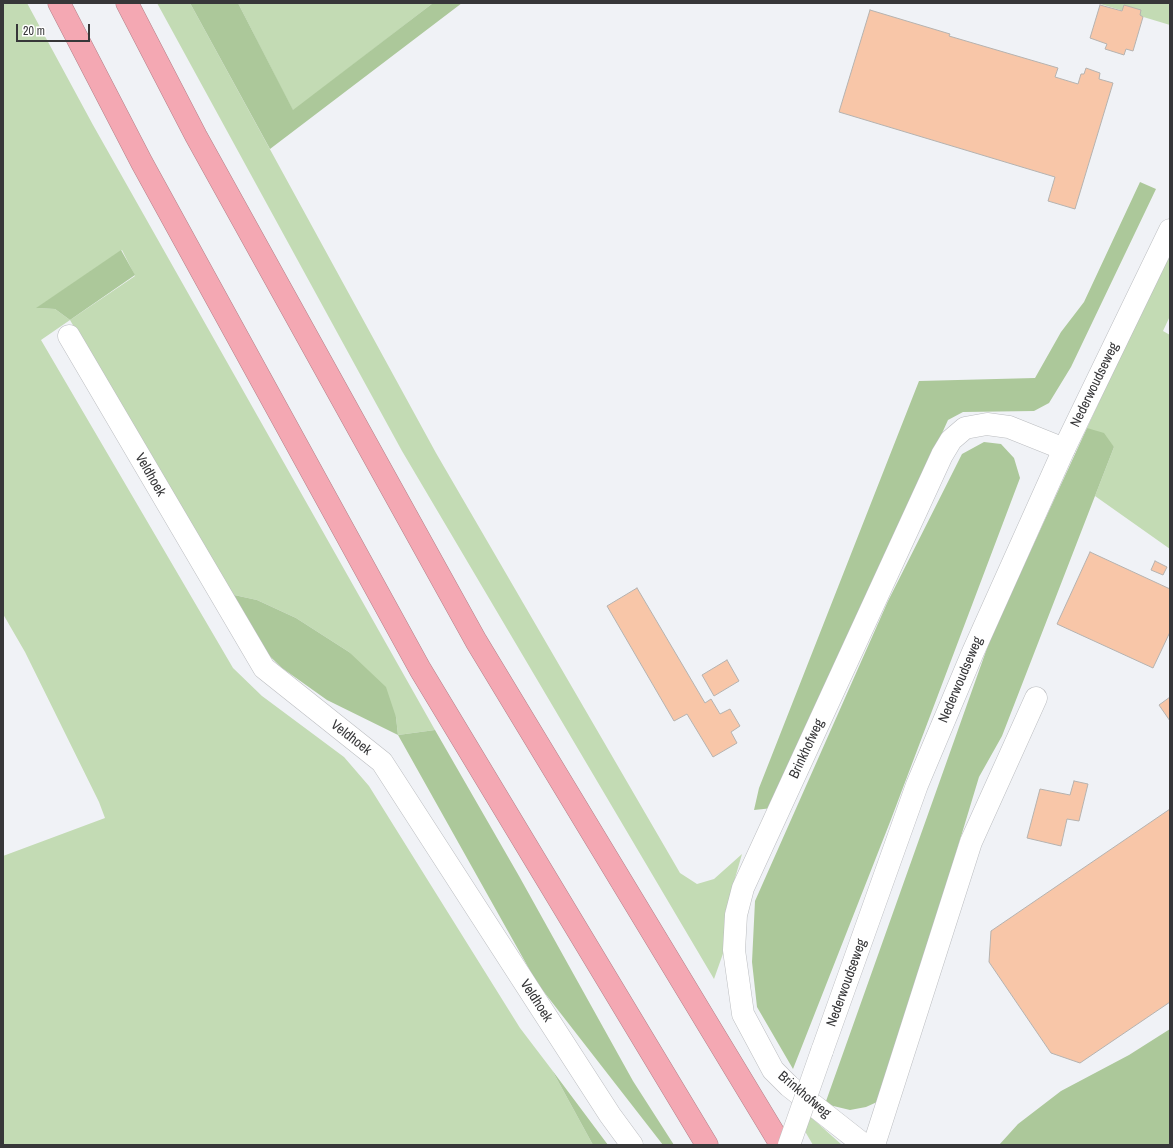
<!DOCTYPE html>
<html>
<head>
<meta charset="utf-8">
<style>
  body { margin:0 }
  #map { position:relative; width:1173px; height:1148px; overflow:hidden; background:#f0f2f6; font-family:"Archivo Narrow",sans-serif }
  canvas { display:block }
  .frame { position:absolute; inset:0; border:4px solid #373739; pointer-events:none }
  .scale { position:absolute; left:16px; top:24px; width:74px; height:18px; box-sizing:border-box; border:2px solid #373739; border-top:0; padding-left:5px; font-size:12px; line-height:14px; white-space:nowrap; color:#373739; -webkit-text-stroke:3px #fff; paint-order:stroke }
</style>
</head>
<body>
<div id="map">
<canvas width="1173" height="1148"></canvas>
<div class="frame"></div>
<div class="scale">20 m</div>
</div>
<script>
const c = document.querySelector('canvas').getContext('2d');
c.lineJoin = 'round';
function fill(path, color) { c.fillStyle = color; c.fill(path, 'evenodd'); }
const toPath = rows => new Path2D(rows.map(r => 'M' + r).join(''));
function strokePath(path, color, width, dash) { c.strokeStyle = color; c.lineWidth = width; c.lineCap = dash ? 'butt' : 'round'; c.setLineDash(dash || []); c.stroke(path); }
function write(font, color, halo, rows, align = 'center') {
  c.font = font + ' "Archivo Narrow",sans-serif'; c.lineWidth = 3.5; c.setLineDash([]); c.textBaseline = 'middle'; c.strokeStyle = halo; c.fillStyle = color; for (const [text, x, y, turn = 0] of rows) {
    c.save(); c.translate(x, y); c.rotate((+turn || 0) * Math.PI / 180); c.textAlign = isNaN(turn) ? turn : align; if (halo) c.strokeText(text, 0, 0); c.fillText(text, 0, 0); c.restore();
  }
}
fill(toPath([
  [3,3,27,3,93,125,435,730,398,735,396,717,349,652,296,618,257,600,225,593,70,320,41,340,233,668,262,696,344,757,369,786,520,1028,552,1070,593,1145,3,1145,3,856,105,818,99,802,25,652,3,614],
  [122,250,135,276,70,320,55,309,37,308],
  [157,3,190,3,436,453,680,873,697,884,714,879,742,854,725,913,725,948,714,979,402,451],
  [238,3,433,3,293,111],
  [1097,3,1170,3,1170,25],
  [1170,249,1170,316,1163,331,1170,335,1170,549,1095,496,1114,447,1087,428],
  [794,1102,842,1145,813,1145,792,1109]
]), '#c3dbb4');
fill(toPath([
  [190,3,238,3,293,110,433,3,462,3,270,149],
  [1140,182,1156,189,1071,367,1049,403,1034,411,963,412,948,420,773,808,754,810,759,788,919,381,1035,378,1061,332,1084,302],
  [121,250,135,275,70,320,55,309,36,308],
  [1087,428,1104,433,1114,447,1002,736,979,777,887,1081,877,1102,866,1107,850,1110,825,1104,991,637],
  [984,442,1001,444,1014,458,1020,478,890,822,793,1069,757,1007,752,962,755,901,888,601,962,454],
  [225,593,257,600,296,618,349,652,386,687,396,717,398,735,435,730,519,876,633,1081,674,1145,663,1145,537,983,398,735,327,700,282,668,251,638],
  [1170,1029,1170,1145,999,1145,1018,1124,1061,1091,1129,1055],
  [552,1070,608,1145,593,1145]
]), '#acc89a');
const building = toPath([
  [1100,5,1122,11,1124,5,1141,10,1140,15,1143,17,1133,51,1126,49,1124,55,1105,49,1107,44,1090,38,1100,5],
  [870,10,950,34,949,36,1058,68,1055,77,1078,84,1081,74,1084,74,1086,68,1100,73,1099,79,1113,83,1075,209,1048,201,1055,177,839,112,870,10],
  [1090,552,1170,589,1170,632,1153,668,1057,624,1090,552],
  [1155,561,1167,567,1163,575,1151,570,1155,561],
  [637,588,705,703,711,699,720,714,730,709,740,726,731,732,737,743,713,757,687,714,674,721,607,606,637,588],
  [727,660,739,681,714,696,702,675,727,660],
  [1170,697,1170,721,1159,705,1170,697],
  [1074,781,1088,784,1079,821,1067,819,1061,846,1027,838,1040,789,1070,795,1074,781],
  [1170,809,1170,1002,1080,1063,1051,1053,989,962,991,931,1170,809]
]);
fill(building, '#f8c6a8');
strokePath(building, '#b5b2af', 1);
const minor = toPath([
  [69,336,264,668,382,762,610,1115,632,1145],
  [864,1145,789,1086,773,1070,743,1014,734,950,736,915,743,888,942,455,951,440,965,428,987,424,1009,427,1064,449],
  [874,1145,971,842,1036,698]
]);
const tertiary = toPath([
  [822,1051,917,785,973,652,1064,449,1170,230]
]);
const motorway = toPath([
  [59,3,142,163,420,669,707,1145],
  [127,3,196,136,476,641,781,1145]
]);
strokePath(minor, '#bbbdc0', 23);
strokePath(tertiary, '#bbbdc0', 23);
strokePath(motorway, '#b28088', 23);
strokePath(minor, '#fff', 22);
strokePath(tertiary, '#fff', 22);
strokePath(motorway, '#f4a8b3', 22);
const tertiaryBridge = toPath([
  [789,1145,822,1051]
]);
strokePath(tertiaryBridge, '#bbbdc0', 23, []);
strokePath(tertiaryBridge, '#fff', 22);
write('14px', '#373739', '#fff', [
  ["Nederwoudseweg",1095,385,-64],
  ["Veldhoek",150,475,60],
  ["Nederwoudseweg",961,680,-67],
  ["Veldhoek",351,738,38],
  ["Brinkhofweg",807,749,-65],
  ["Nederwoudseweg",847,983,-70],
  ["Veldhoek",536,1001,57],
  ["Brinkhofweg",804,1095,40]
]);
</script>
</body>
</html>
